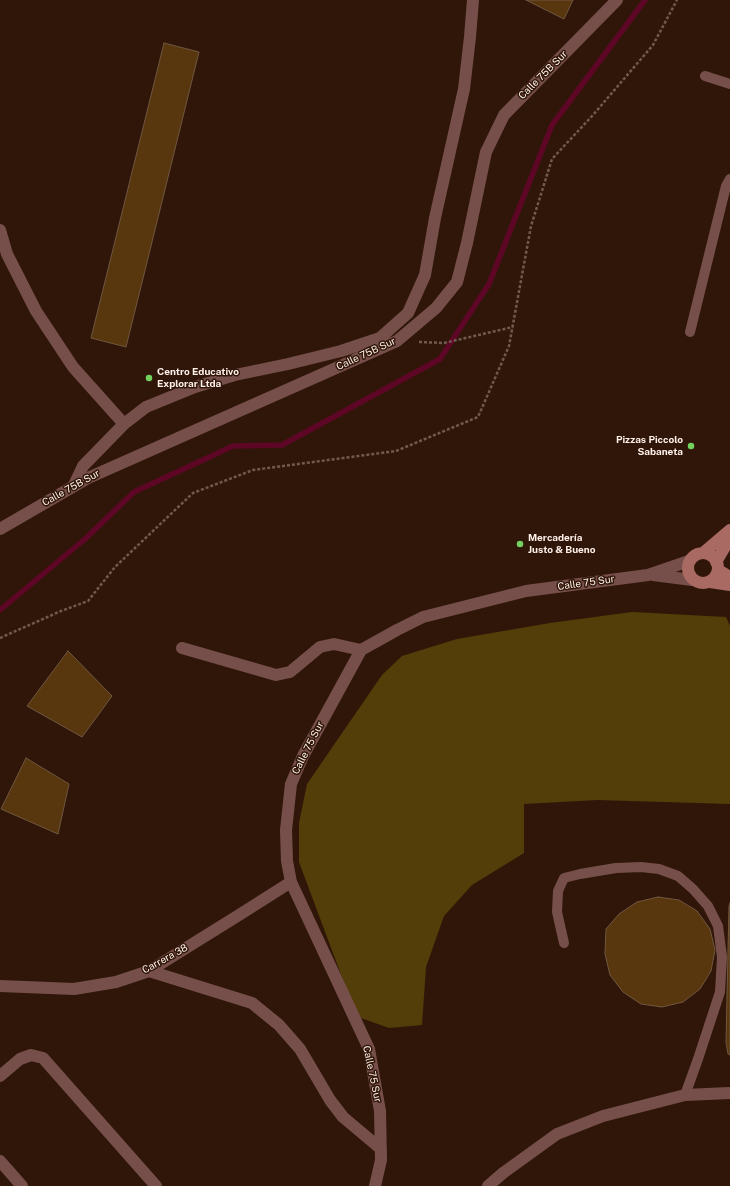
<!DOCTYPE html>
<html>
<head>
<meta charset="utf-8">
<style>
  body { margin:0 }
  canvas { display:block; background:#301609 }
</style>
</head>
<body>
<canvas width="730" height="1186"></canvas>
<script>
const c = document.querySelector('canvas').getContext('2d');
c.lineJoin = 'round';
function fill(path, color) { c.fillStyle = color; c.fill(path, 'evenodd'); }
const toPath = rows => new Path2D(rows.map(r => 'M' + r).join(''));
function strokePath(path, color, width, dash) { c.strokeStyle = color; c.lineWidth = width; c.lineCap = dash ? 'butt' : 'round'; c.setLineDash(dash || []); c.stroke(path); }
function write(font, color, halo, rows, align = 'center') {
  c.font = font + ' "Public Sans",sans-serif'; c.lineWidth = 3; c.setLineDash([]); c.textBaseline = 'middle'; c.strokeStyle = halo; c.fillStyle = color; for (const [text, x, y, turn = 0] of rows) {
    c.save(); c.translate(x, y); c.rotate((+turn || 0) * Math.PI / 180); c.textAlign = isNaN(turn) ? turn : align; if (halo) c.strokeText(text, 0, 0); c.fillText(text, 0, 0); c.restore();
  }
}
fill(toPath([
  [632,612,726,617,730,626,730,804,597,800,524,804,524,853,472,885,444,916,426,967,422,1025,389,1028,361,1018,349,996,299,862,299,823,307,784,382,675,402,656,457,639,550,623]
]), '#533d09');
strokePath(toPath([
  [0,610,85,539,134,492,233,446,282,445,440,359,489,284,552,125,645,0]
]), '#5e0625', 5.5);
const building = toPath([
  [526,0,573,0,564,19,526,0],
  [164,43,199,52,126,347,91,338,164,43],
  [68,651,112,696,82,737,27,706,68,651],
  [26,758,69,784,58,834,1,809,26,758],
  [658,897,679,900,697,911,710,929,715,950,711,971,700,989,683,1002,662,1007,641,1004,623,992,610,975,605,954,606,929,619,914,637,902,658,897],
  [730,903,730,1055,728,1054,726,1042,729,906,730,903]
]);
fill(building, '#58360e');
strokePath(building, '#6f5740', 1);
strokePath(toPath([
  [419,342,444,343,513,327],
  [0,638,61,611,88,601,115,567,193,493,253,470,396,451,478,417,509,346,531,226,552,159,593,115,653,45,677,0]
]), '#70594e', 2.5, [3, 2]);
strokePath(toPath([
  [705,76,730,84],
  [690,332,726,186,730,179],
  [564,943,557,912,558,891,564,878,580,874,616,868,641,867,659,869,678,876,693,889,708,906,718,926,722,957,720,992,698,1059,685,1095]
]), '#764f4a', 10);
strokePath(toPath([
  [0,230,7,254,36,311,73,367,124,424],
  [74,485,83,466,124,424,146,407,195,387,235,375,288,364,341,351,380,338,408,313,425,275,435,218,464,89,470,37,473,0],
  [0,529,88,478,397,341,436,308,457,282,467,243,486,152,504,115,617,0],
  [653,575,692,580],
  [182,648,276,675,290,672,320,647,334,644,361,650],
  [149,971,252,1003,279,1025,300,1049,330,1100,343,1117,381,1149],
  [0,986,74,989,116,982,149,971,239,915,291,882],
  [0,1076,20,1059,31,1055,43,1058,156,1186],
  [0,1161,22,1186],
  [375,1186,381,1160,380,1111,369,1049,291,882,287,861,286,830,291,784,303,756,361,650,397,630,423,617,526,591,648,575,689,561],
  [488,1186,503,1173,557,1134,603,1116,685,1095,730,1093]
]), '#764f4a', 12);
strokePath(toPath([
  '688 568a15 15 0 1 1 30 0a15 15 0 1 1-30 0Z',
  [703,553,730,530],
  [716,562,730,538],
  [718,570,730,577],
  [710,582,730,585]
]), '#a86a63', 12);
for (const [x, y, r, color] of [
  [149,378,4,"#71d35e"],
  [691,446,4,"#71d35e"],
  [520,544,4,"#71d35e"]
]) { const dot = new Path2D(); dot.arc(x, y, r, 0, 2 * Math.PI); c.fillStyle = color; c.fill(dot); strokePath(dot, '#301609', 1.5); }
write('10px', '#fff0e9', '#301609', [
  ["Calle 75B Sur",543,75,-45],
  ["Calle 75B Sur",366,354,-25],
  ["Calle 75B Sur",71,488,-29],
  ["Calle 75 Sur",586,583,-8],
  ["Calle 75 Sur",308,748,-63],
  ["Carrera 38",165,959,-29],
  ["Calle 75 Sur",372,1074,78]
]);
write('bold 10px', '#fff0e9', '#301609', [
  ["Centro Educativo",157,372],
  ["Explorar Ltda",157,384],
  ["Pizzas Piccolo",683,440,"right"],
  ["Sabaneta",683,452,"right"],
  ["Mercadería",528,538],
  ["Justo & Bueno",528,550]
], 'left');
</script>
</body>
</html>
